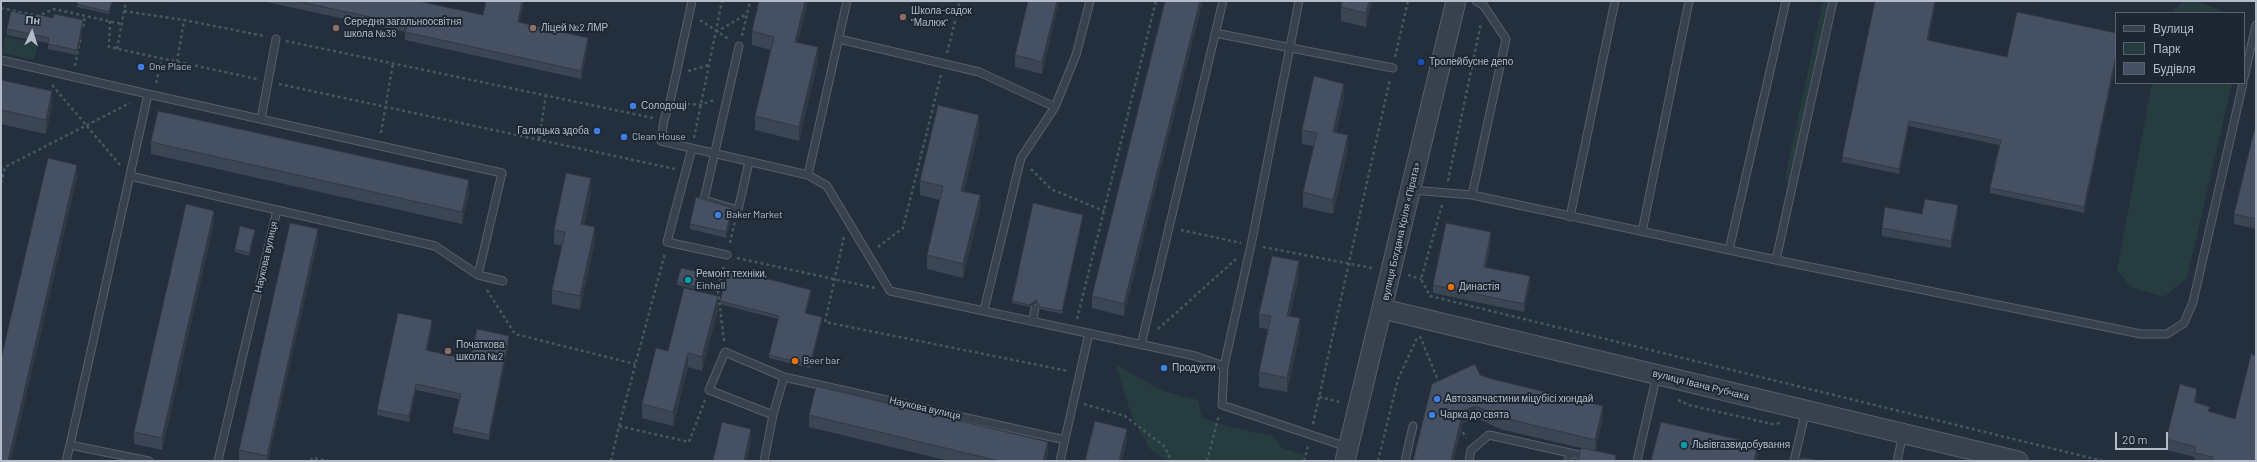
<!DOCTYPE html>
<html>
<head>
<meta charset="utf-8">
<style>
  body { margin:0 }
  #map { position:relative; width:2257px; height:462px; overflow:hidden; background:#242f3e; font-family:Barlow,sans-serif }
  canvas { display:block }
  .frame { position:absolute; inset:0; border:2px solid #b4bcc9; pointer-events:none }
  .legend { position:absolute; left:2115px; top:12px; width:130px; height:72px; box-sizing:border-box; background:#1d2633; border:1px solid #59626f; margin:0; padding:5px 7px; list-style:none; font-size:12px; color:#b4bcc9 }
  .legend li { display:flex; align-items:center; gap:8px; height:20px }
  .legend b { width:20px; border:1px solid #59626f }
  .north { position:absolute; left:12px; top:12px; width:40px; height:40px; -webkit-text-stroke:3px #1d2633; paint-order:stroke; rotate:4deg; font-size:11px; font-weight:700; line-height:16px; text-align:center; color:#b4bcc9 }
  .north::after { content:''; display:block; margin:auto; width:14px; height:18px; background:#b4bcc9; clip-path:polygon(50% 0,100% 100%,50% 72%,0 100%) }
  .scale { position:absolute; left:2115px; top:432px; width:53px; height:18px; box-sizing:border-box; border:2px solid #b4bcc9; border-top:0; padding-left:5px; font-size:12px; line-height:14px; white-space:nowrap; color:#b4bcc9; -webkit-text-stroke:3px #1d2633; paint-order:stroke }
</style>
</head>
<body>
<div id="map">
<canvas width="2257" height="462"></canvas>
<div class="frame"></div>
<ul class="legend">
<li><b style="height:5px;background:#38414e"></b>Вулиця</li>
<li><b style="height:11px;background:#263c3f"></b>Парк</li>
<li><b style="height:11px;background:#455162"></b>Будівля</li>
</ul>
<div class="north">Пн</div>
<div class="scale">20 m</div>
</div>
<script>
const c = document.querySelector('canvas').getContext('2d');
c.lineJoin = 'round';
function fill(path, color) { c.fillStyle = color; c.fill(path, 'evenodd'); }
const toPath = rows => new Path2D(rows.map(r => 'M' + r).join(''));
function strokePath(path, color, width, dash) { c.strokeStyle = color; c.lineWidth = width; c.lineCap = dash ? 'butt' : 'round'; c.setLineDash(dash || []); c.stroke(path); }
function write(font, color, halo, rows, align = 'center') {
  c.font = font + ' Barlow,sans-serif'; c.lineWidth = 4; c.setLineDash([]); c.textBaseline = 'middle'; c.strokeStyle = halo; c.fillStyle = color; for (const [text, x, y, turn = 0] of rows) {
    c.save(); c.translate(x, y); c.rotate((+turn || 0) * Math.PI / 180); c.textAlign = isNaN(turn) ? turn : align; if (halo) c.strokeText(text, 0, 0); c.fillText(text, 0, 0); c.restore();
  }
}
fill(toPath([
  [1823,1,1828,1,1789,179,1787,181,1785,178],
  [2184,1,2196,1,2226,13,2171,13],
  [5,37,38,44,34,60,2,53],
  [2152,83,2232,83,2187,278,2164,297,2131,287,2117,270],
  [1115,364,1163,391,1198,400,1202,418,1230,427,1273,436,1282,448,1305,455,1305,461,1168,461,1150,449,1132,417]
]), '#263c3f');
const service = toPath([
  [692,1,670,102,664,120,661,141,808,175,827,186,890,291,1195,356,1224,366,1222,405,1347,447],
  [1215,33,1393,68],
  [839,39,979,72,1055,107],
  [739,46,704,200,738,210,749,162],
  [1,60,148,94,70,445],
  [2244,78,2256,25],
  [148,94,502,173,478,275],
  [261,119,276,39],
  [692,148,667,242,727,255],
  [808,175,847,1],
  [130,176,277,210],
  [1412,190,1472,195,1776,260,2141,334,2167,334,2184,323,2193,302,2243,83],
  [1472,195,1506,39,1484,6,1476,1],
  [1570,217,1615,1],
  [1642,232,1689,1],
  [1729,250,1786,1],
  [1776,260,1833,1],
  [984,310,1021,158,1055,107,1076,55,1090,1],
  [1033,320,1035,308],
  [1141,345,1223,1],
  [1224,366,1251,245,1299,1],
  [773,415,709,390,725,352,784,377,1065,440],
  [66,461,70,445,149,461],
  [218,461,277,210,435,246,478,275,503,281],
  [764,461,773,415,784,377],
  [1060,461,1089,333],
  [1405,461,1413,426],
  [1469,461,1471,450,1489,435,1570,453],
  [1568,461,1570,453,1606,461],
  [1637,461,1657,374],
  [1794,461,1806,410],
  [1897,461,1903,434]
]);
const tertiary = toPath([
  [1383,309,2018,461],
  [1345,461,1456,1]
]);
strokePath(service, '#565f6c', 9);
strokePath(tertiary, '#565f6c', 21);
strokePath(toPath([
  [1,8,38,16,54,9,122,24],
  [124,11,184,20,264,36],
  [700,20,730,40],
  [110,21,109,47,257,79],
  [83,27,85,15],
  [716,32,747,14],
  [742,36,750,1],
  [286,41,653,118],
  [117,49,126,1],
  [947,53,960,1],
  [1395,57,1408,1],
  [177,62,184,20],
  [75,66,81,36],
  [688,71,709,65],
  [156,83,162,58],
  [279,84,675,169],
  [52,85,120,165],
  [681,103,700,105,714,100],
  [381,133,393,63],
  [694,138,722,1],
  [539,139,546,95],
  [1031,169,1051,189,1104,211],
  [1448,181,1481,23],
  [1,183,5,167,130,103],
  [1442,205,1421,279,1430,296,2103,461],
  [1181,230,1241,243],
  [844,237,825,322,1068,371],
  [730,243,735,221],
  [878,247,903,228,941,75],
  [1263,247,1372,268],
  [737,258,875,288],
  [1408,275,1421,279],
  [487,290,515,334,635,364],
  [1077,319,1156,1],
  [1158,329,1236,259],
  [1420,336,1439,383],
  [724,341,718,291,724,265],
  [1319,397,1340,402],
  [1678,400,1689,405,1772,424,1780,423],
  [1084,404,1125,416,1164,446,1172,461],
  [1313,424,1390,79],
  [619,426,665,253],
  [1460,427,1466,438],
  [311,461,312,458,329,461],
  [611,461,619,426,689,442,705,400],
  [1207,461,1219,415],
  [1304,461,1308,446],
  [1378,461,1398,379,1418,336]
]), '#44595c', 2.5, [3, 3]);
strokePath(service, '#38414e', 7);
strokePath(tertiary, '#38414e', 19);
fill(toPath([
  [112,1,109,14,77,7,77,4],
  [167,1,174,1,174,3],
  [262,1,418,1,483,15,524,1,519,23,588,46,581,79,405,40,405,32],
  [759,1,808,1,798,42,818,61,799,141,755,130,755,116,771,50,752,45,752,31],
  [1059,1,1042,74,1015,67,1015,55],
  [1165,1,1124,316,1092,308,1092,296],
  [1372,1,1366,27,1341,21,1341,7],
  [1936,1,1928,41,2007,57,2116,33,2116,60,2084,213,1990,193,1990,188,1999,145,1909,126,1899,174,1842,162,1842,157],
  [35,17,83,25,77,55,48,49,48,43,7,35,7,29],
  [1,80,52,105,46,134,1,124],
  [1344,98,1336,133,1348,150,1333,214,1303,207,1303,192,1314,146,1302,144,1302,130],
  [2256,123,2256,229,2234,224,2234,214],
  [979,129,964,191,980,209,963,278,927,269,927,255,940,200,920,195,920,181],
  [151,142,469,193,462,224,151,154],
  [591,193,584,225,595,241,580,310,552,304,552,290,562,246,554,244,554,230],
  [1958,212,1951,248,1882,236,1882,228],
  [732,214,726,238,690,229,690,224],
  [1083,217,1062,314,1040,309,1036,303,1030,307,1012,303,1012,301],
  [214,223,162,450,134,444,134,432],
  [255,233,249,256,235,252,235,249],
  [1491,240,1486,267,1530,283,1524,312,1433,293,1433,285],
  [318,241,268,461,239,461,239,450],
  [699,275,695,289,677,285,677,282],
  [1299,275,1290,316,1300,332,1287,392,1259,387,1259,372,1268,329,1259,328,1259,314],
  [811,293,806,313,822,320,810,368,769,358,769,355,778,319,720,304,720,301],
  [718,310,702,371,688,367,673,426,642,418,642,404,668,351],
  [432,325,427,351,470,360,509,342,489,440,453,433,453,427,459,399,416,390,409,422,377,415,377,410],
  [1480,375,1603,418,1595,451,1616,461,1581,448,1500,429,1476,418,1463,423,1413,461],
  [2197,399,2196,403,2210,412,2235,419,2256,461,2195,461,2195,457,2166,450,2166,439],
  [809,415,1048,454,1046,461,949,461,809,427]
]), '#3b4654');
fill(toPath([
  [522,1,524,1,518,30,518,22],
  [805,1,808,1,795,56,795,42],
  [1057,1,1059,1,1042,74,1042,62],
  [1200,1,1203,1,1124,316,1124,304],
  [1369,1,1372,1,1366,27,1366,13],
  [1935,1,1936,1,1927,46,1927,40],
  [83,20,83,25,77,55,77,50],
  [588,38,588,46,581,79,581,71],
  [818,47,818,61,799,141,799,127],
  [2116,55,2116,60,2084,213,2084,207],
  [1344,84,1344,98,1333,146,1333,132],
  [52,91,52,105,46,134,46,120],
  [979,115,979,129,961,205,961,191],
  [1909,121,1909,126,1899,174,1899,169],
  [1348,135,1348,150,1333,214,1333,200],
  [77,165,77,179,11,461,8,461],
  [591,178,591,193,581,238,581,224],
  [469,180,469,193,462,224,462,212],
  [980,195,980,209,963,278,963,264],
  [1958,205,1958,212,1951,248,1951,241],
  [732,208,732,214,726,238,726,232],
  [214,211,214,223,162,450,162,438],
  [1083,215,1083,217,1062,314,1062,311],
  [595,227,595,241,580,310,580,296],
  [318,229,318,241,268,461,267,461,267,456],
  [255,230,255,233,249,256,249,253],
  [1491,232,1491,240,1484,274,1484,267],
  [1299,261,1299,275,1287,330,1287,316],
  [699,272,699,275,695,289,695,287],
  [1530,276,1530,283,1524,312,1524,304],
  [811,290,811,293,805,315,805,313],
  [718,296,718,310,702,371,702,357],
  [1036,300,1036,303,1030,307,1030,305],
  [822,317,822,320,810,368,810,365],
  [1300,318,1300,332,1287,392,1287,378],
  [432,320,432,325,426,356,426,350],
  [509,336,509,342,489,440,489,435],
  [688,353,688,367,673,426,673,412],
  [416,384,416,390,409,422,409,416],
  [2197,389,2197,399,2194,413,2194,402],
  [1476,406,1476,418,1463,423,1454,461,1451,461,1463,411],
  [1603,406,1603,418,1595,452,1595,440],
  [751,429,751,443,747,461,744,461],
  [1127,429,1127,441,1122,461,1119,461],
  [1048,442,1048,454,1046,461,1043,461],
  [1758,444,1758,456,1757,461,1754,461]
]), '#303945');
const building = toPath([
  [77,1,112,1,109,12,77,4,77,1],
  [296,1,418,1,483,15,486,1,522,1,518,22,588,38,581,71,405,32,407,25,296,1],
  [759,1,805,1,795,42,818,47,799,127,755,116,774,37,752,31,759,1],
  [1028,1,1057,1,1042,62,1015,55,1028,1],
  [1165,1,1200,1,1124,304,1092,296,1165,1],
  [1342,1,1369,1,1366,13,1341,7,1342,1],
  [1875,1,1935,1,1927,40,2007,57,2017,12,2116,33,2116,55,2084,207,1990,188,2001,140,1909,121,1899,169,1842,157,1875,1],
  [11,11,35,17,36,14,53,18,54,14,83,20,77,50,48,44,49,38,7,29,11,11],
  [1314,76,1344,84,1333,132,1348,135,1333,200,1303,192,1317,133,1302,130,1314,76],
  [1,80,52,91,46,120,1,110,1,80],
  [938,105,979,115,961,191,980,195,963,264,927,255,943,186,920,181,938,105],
  [158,111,469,180,462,212,151,142,158,111],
  [2256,123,2256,219,2234,214,2256,123],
  [48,158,77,165,8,461,1,461,1,359,48,158],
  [566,173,591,178,581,224,595,227,580,296,552,290,565,232,554,230,566,173],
  [696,197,732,208,726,232,690,224,696,197],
  [1925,199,1958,205,1951,241,1882,228,1885,207,1922,214,1925,199],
  [1033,203,1083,215,1062,311,1040,307,1036,300,1030,305,1012,301,1033,203],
  [186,204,214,211,162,438,134,432,186,204],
  [290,223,318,229,267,456,239,450,290,223],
  [1446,223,1491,232,1484,267,1530,276,1524,304,1433,285,1446,223],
  [240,226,255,230,249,253,235,249,240,226],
  [1272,256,1299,261,1287,316,1300,318,1287,378,1259,372,1271,316,1259,314,1272,256],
  [681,268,699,272,695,287,677,282,681,268],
  [729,269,811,290,805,313,822,317,810,365,769,355,779,316,720,301,729,269],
  [684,288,718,296,702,357,688,353,673,412,642,404,656,348,668,351,684,288],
  [398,313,432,320,426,350,470,360,477,329,509,336,489,435,453,427,461,394,416,384,409,416,377,410,398,313],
  [2251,354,2256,356,2256,461,2212,461,2213,457,2195,453,2196,447,2166,439,2180,384,2197,389,2194,402,2210,407,2208,411,2235,419,2251,354],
  [1475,364,1480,375,1492,379,1603,406,1595,440,1500,417,1476,406,1463,411,1451,461,1413,461,1432,384,1475,364],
  [816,386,1048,442,1043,461,999,461,809,415,816,386],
  [1095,421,1127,429,1119,461,1085,461,1095,421],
  [722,422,751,429,744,461,713,461,722,422],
  [1661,422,1758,444,1754,461,1651,461,1661,422],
  [1581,448,1616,455,1615,461,1578,461,1581,448],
  [1801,458,1820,460,1821,461,1800,461,1801,458]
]);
fill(building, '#455162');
strokePath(building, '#303945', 1);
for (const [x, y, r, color] of [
  [903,17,4,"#8d6e63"],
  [336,28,4,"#8d6e63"],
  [533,28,4,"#8d6e63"],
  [1421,62,4,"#1a4fb4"],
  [141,67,4,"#3f7fe0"],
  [633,106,4,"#3f7fe0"],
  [597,131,4,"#3f7fe0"],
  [624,137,4,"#3f7fe0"],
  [718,215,4,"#3f7fe0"],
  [688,280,4,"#0f9aa8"],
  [1451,287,4,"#e8710a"],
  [448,351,4,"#8d6e63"],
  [795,361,4,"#e8710a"],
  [1164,368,4,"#3f7fe0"],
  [1437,399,4,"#3f7fe0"],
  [1432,415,4,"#3f7fe0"],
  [1684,445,4,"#0f9aa8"]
]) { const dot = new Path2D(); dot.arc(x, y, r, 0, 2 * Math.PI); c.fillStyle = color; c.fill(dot); strokePath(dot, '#1d2633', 1.5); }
write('10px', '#b4bcc9', '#1d2633', [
  ["Школа-садок",911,11],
  ["\"Малюк\"",911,23],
  ["Середня загальноосвітня",344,22],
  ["школа №36",344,34],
  ["Ліцей №2 ЛМР",541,28],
  ["Тролейбусне депо",1429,62],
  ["One Place",149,67],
  ["Солодощі",641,106],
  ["Галицька здоба",589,131,"right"],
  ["Clean House",632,137],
  ["Baker Market",726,215],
  ["Ремонт техніки,",696,274],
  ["Einhell",696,286],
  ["Династія",1459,287],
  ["Початкова",456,345],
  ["школа №2",456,357],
  ["Beer bar",803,361],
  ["Продукти",1172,368],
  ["Автозапчастини міцубісі хюндай",1445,399],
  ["Чарка до свята",1440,415],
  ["Львівгазвидобування",1692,445]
], 'left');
write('10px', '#b4bcc9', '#1d2633', [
  ["вулиця Богдана Кріля «Пірата»",1401,231,-77],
  ["Наукова вулиця",266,257,-77],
  ["вулиця Івана Рубчака",1701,385,14],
  ["Наукова вулиця",925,408,13]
]);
</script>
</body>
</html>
